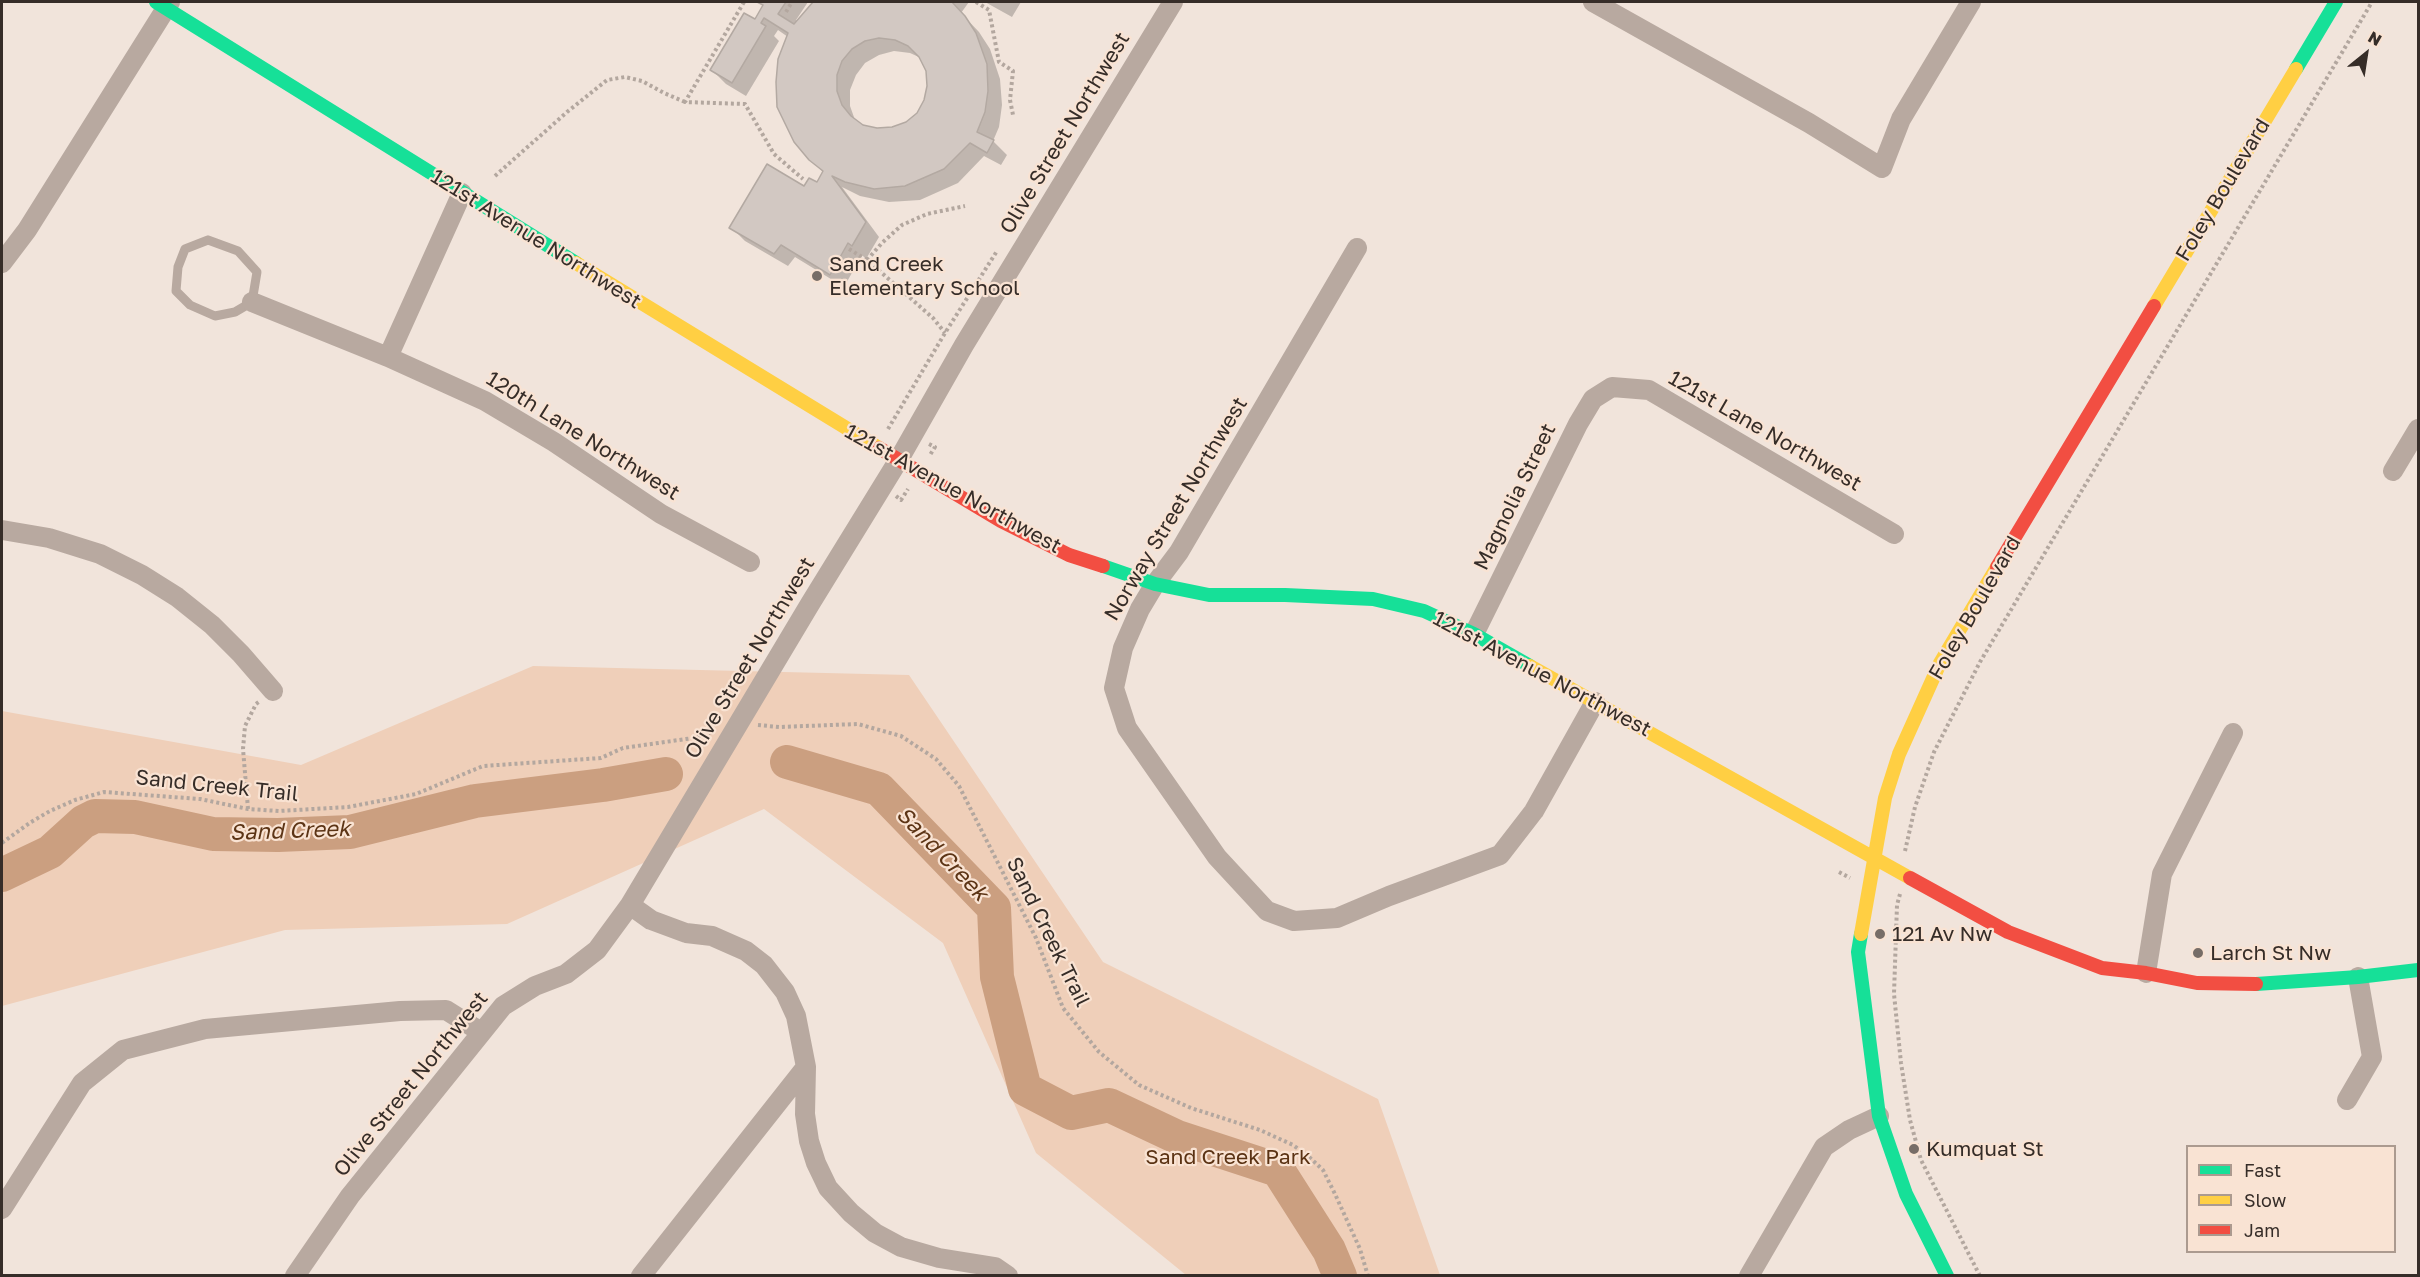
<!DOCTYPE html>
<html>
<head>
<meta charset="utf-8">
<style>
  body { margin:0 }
  #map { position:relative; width:2420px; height:1277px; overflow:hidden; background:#f1e4db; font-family:"Golos Text",sans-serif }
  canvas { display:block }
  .frame { position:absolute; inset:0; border:3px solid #362d28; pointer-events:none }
  .legend { position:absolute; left:2186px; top:1145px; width:210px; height:108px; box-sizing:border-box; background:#f9e3d3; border:2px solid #ab9a8f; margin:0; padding:8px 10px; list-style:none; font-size:18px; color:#362d28 }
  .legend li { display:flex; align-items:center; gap:12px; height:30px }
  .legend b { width:30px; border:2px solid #ab9a8f }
  .north { position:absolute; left:2336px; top:24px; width:60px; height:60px; -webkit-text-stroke:4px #f9e3d3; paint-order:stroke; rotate:30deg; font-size:16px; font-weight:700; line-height:24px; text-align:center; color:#362d28 }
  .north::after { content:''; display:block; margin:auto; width:21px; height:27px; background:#362d28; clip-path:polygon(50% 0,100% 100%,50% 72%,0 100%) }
</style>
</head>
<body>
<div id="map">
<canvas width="2420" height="1277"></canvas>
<div class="frame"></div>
<ul class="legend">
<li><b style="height:8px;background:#16e098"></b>Fast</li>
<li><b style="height:8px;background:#ffcf43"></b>Slow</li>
<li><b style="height:8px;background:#f24e42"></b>Jam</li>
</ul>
<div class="north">N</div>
</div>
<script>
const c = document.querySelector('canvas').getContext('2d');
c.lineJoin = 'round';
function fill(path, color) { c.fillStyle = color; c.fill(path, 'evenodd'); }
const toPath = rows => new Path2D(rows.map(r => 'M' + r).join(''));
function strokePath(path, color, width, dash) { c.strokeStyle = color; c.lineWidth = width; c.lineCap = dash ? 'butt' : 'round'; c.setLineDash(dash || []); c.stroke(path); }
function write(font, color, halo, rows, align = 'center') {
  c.font = font + ' "Golos Text",sans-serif'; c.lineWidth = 4.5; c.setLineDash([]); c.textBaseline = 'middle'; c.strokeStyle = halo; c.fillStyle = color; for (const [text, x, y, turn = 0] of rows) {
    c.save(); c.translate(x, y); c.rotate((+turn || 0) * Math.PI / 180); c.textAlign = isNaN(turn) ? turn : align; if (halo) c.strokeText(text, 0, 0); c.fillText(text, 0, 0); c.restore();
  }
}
fill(toPath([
  [533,666,909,675,1103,962,1378,1099,1440,1275,1186,1275,1036,1153,943,943,764,809,507,924,285,930,2,1006,2,711,301,765]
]), '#efcfb9');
fill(toPath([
  [759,2,808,2,796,20,798,22,816,2,969,2,961,13,979,32,990,49,1000,79,1002,105,999,127,993,141,1007,155,1001,165,984,156,958,183,920,200,889,202,860,196,842,187,879,237,866,259,862,255,844,287,795,257,788,266,745,241,731,227,805,188,818,184,824,173,810,159,788,37,778,30,774,36,779,41,746,96,726,84,712,70,755,21,764,7],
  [894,51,910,53,921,58,927,70,929,86,926,101,918,114,906,124,892,129,877,130,863,126,855,120,850,106,850,90,856,75,865,63,879,55],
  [985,2,1021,2,1012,17]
]), '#0003');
strokePath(toPath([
  [787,762,879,789,994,908,997,977,1025,1089,1071,1113,1109,1105,1177,1137,1278,1170,1329,1250,1340,1276],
  [2,875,50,852,83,822,95,816,135,817,213,834,278,835,350,832,475,801,603,785,666,774]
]), '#cb9f80', 34);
const building = toPath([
  [757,2,786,2,778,14,794,24,813,2,952,2,965,16,976,33,987,64,988,91,985,112,977,132,994,140,987,153,970,143,944,169,905,186,874,189,845,182,832,176,866,222,852,246,848,243,830,275,781,245,774,254,729,228,767,164,804,186,809,178,817,182,823,171,809,160,794,142,777,107,776,82,778,59,788,33,764,18,761,23,766,26,732,83,710,70,744,13,755,19,763,5,757,2],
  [879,38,895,40,908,46,919,57,926,71,927,86,924,100,917,113,906,122,892,127,877,128,863,125,851,116,842,105,837,91,837,75,842,61,852,49,865,41,879,38]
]);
fill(building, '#d2c8c2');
strokePath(building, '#b3a9a2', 1.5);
strokePath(toPath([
  [744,2,685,102,745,104,774,154,803,179],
  [976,2,989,10,999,62,1013,71,1010,100,1013,115],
  [786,12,792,2],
  [495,176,567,112,607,80,625,77,642,81,664,93,685,102],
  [849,249,867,260,933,318,945,333],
  [867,260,882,243,902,225,927,214,965,206],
  [888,429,945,333,997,251],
  [929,444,935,447,930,455],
  [896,496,901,500,908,489],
  [758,725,779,727,858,724,901,736,936,759,959,786,1036,938,1063,1008,1099,1052,1139,1085,1191,1108,1260,1130,1293,1145,1307,1155,1323,1170,1335,1194,1360,1249,1368,1276],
  [248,809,243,749,245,726,256,704,260,701],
  [2,843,31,822,50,811,75,800,104,792,200,799,248,809,279,811,348,807,416,794,483,766,601,758,623,748,693,738,712,732],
  [1905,851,1915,807,1934,752,1980,662,2372,2],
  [1839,872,1850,878],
  [1900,894,1897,905,1894,994,1901,1063,1910,1120,1921,1160,1980,1276]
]), '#b3a79f', 4, [3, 3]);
strokePath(toPath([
  [208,240,238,251,257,272,252,302,235,312,215,316,190,305,176,291,178,267,185,249,208,240]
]), '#b8a9a0', 9);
strokePath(toPath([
  [1593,2,1809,123,1882,168,1901,119,1971,2],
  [1357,248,1179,552,1155,584,1140,609,1123,648,1114,688,1127,728,1217,857,1267,911,1294,921,1337,918,1389,896,1500,855,1534,811,1595,702],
  [2,263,27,230,170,2],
  [252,302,388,357,485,401,554,442,661,514,750,562],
  [388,357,462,193],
  [2393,471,2418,429],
  [2,530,49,538,100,554,142,575,177,597,212,625,241,654,273,691],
  [1474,634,1578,424,1593,399,1612,387,1649,390,1894,534],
  [630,905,651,920,686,933,712,936,746,951,764,965,785,992,796,1016,806,1067,805,1114,809,1141,816,1163,828,1188,851,1213,875,1233,901,1247,939,1258,995,1267,1008,1276],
  [2146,973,2162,874,2233,733],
  [2347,1100,2372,1057,2358,977],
  [2,1209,82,1083,123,1050,205,1029,400,1011,446,1010,481,1032],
  [295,1276,350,1196,503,1006,535,986,566,974,597,950,630,905,810,604,898,461,964,345,1173,2],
  [641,1276,806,1067],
  [1749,1276,1824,1147,1849,1130,1879,1116]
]), '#b8a9a0', 20);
strokePath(toPath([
  [156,2,576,263],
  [2296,69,2336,2],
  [1103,566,1155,584,1209,595,1285,595,1373,599,1424,611,1474,634,1530,666],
  [1861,934,1858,952,1879,1116,1906,1194,1947,1276],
  [2256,984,2358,977,2418,970]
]), '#16e098', 14);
strokePath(toPath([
  [576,263,879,448],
  [2154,306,2296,69],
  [1530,666,1910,878],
  [1861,934,1885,798,1899,754,1940,663,1997,567]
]), '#ffcf43', 14);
strokePath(toPath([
  [879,448,1001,521,1069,555,1103,566],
  [1997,567,2154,306],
  [1910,878,2008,932,2102,968,2146,973,2197,983,2256,984]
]), '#f24e42', 14);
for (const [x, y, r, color] of [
  [817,276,6,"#776d67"],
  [1880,934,6,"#776d67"],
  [2198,953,6,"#776d67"],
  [1914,1149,6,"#776d67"]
]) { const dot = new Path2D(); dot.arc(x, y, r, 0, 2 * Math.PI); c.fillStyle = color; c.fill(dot); strokePath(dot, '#f9e3d3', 2); }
write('21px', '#362d28', '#f9e3d3', [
  ["Olive Street Northwest",1065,133,-59],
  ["Foley Boulevard",2223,190,-59],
  ["121st Avenue Northwest",536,239,32],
  ["121st Lane Northwest",1765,431,30],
  ["120th Lane Northwest",583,436,32],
  ["121st Avenue Northwest",953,489,29],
  ["Magnolia Street",1515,497,-64],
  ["Norway Street Northwest",1176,509,-59],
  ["Foley Boulevard",1975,608,-60],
  ["Olive Street Northwest",750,658,-59],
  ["121st Avenue Northwest",1542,674,28],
  ["Sand Creek Trail",217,786,6],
  ["Sand Creek Trail",1048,932,64],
  ["Olive Street Northwest",411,1084,-51]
]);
write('21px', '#362d28', '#f9e3d3', [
  ["Sand Creek",829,264],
  ["Elementary School",829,288],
  ["121 Av Nw",1892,934],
  ["Larch St Nw",2210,953],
  ["Kumquat St",1926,1149]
], 'left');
write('21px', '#5a3213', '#f9e3d3', [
  ["Sand Creek Park",1228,1157]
]);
write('italic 22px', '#5c3415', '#f9e3d3', [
  ["Sand Creek",290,831,-2],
  ["Sand Creek",942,854,46]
]);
</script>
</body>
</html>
